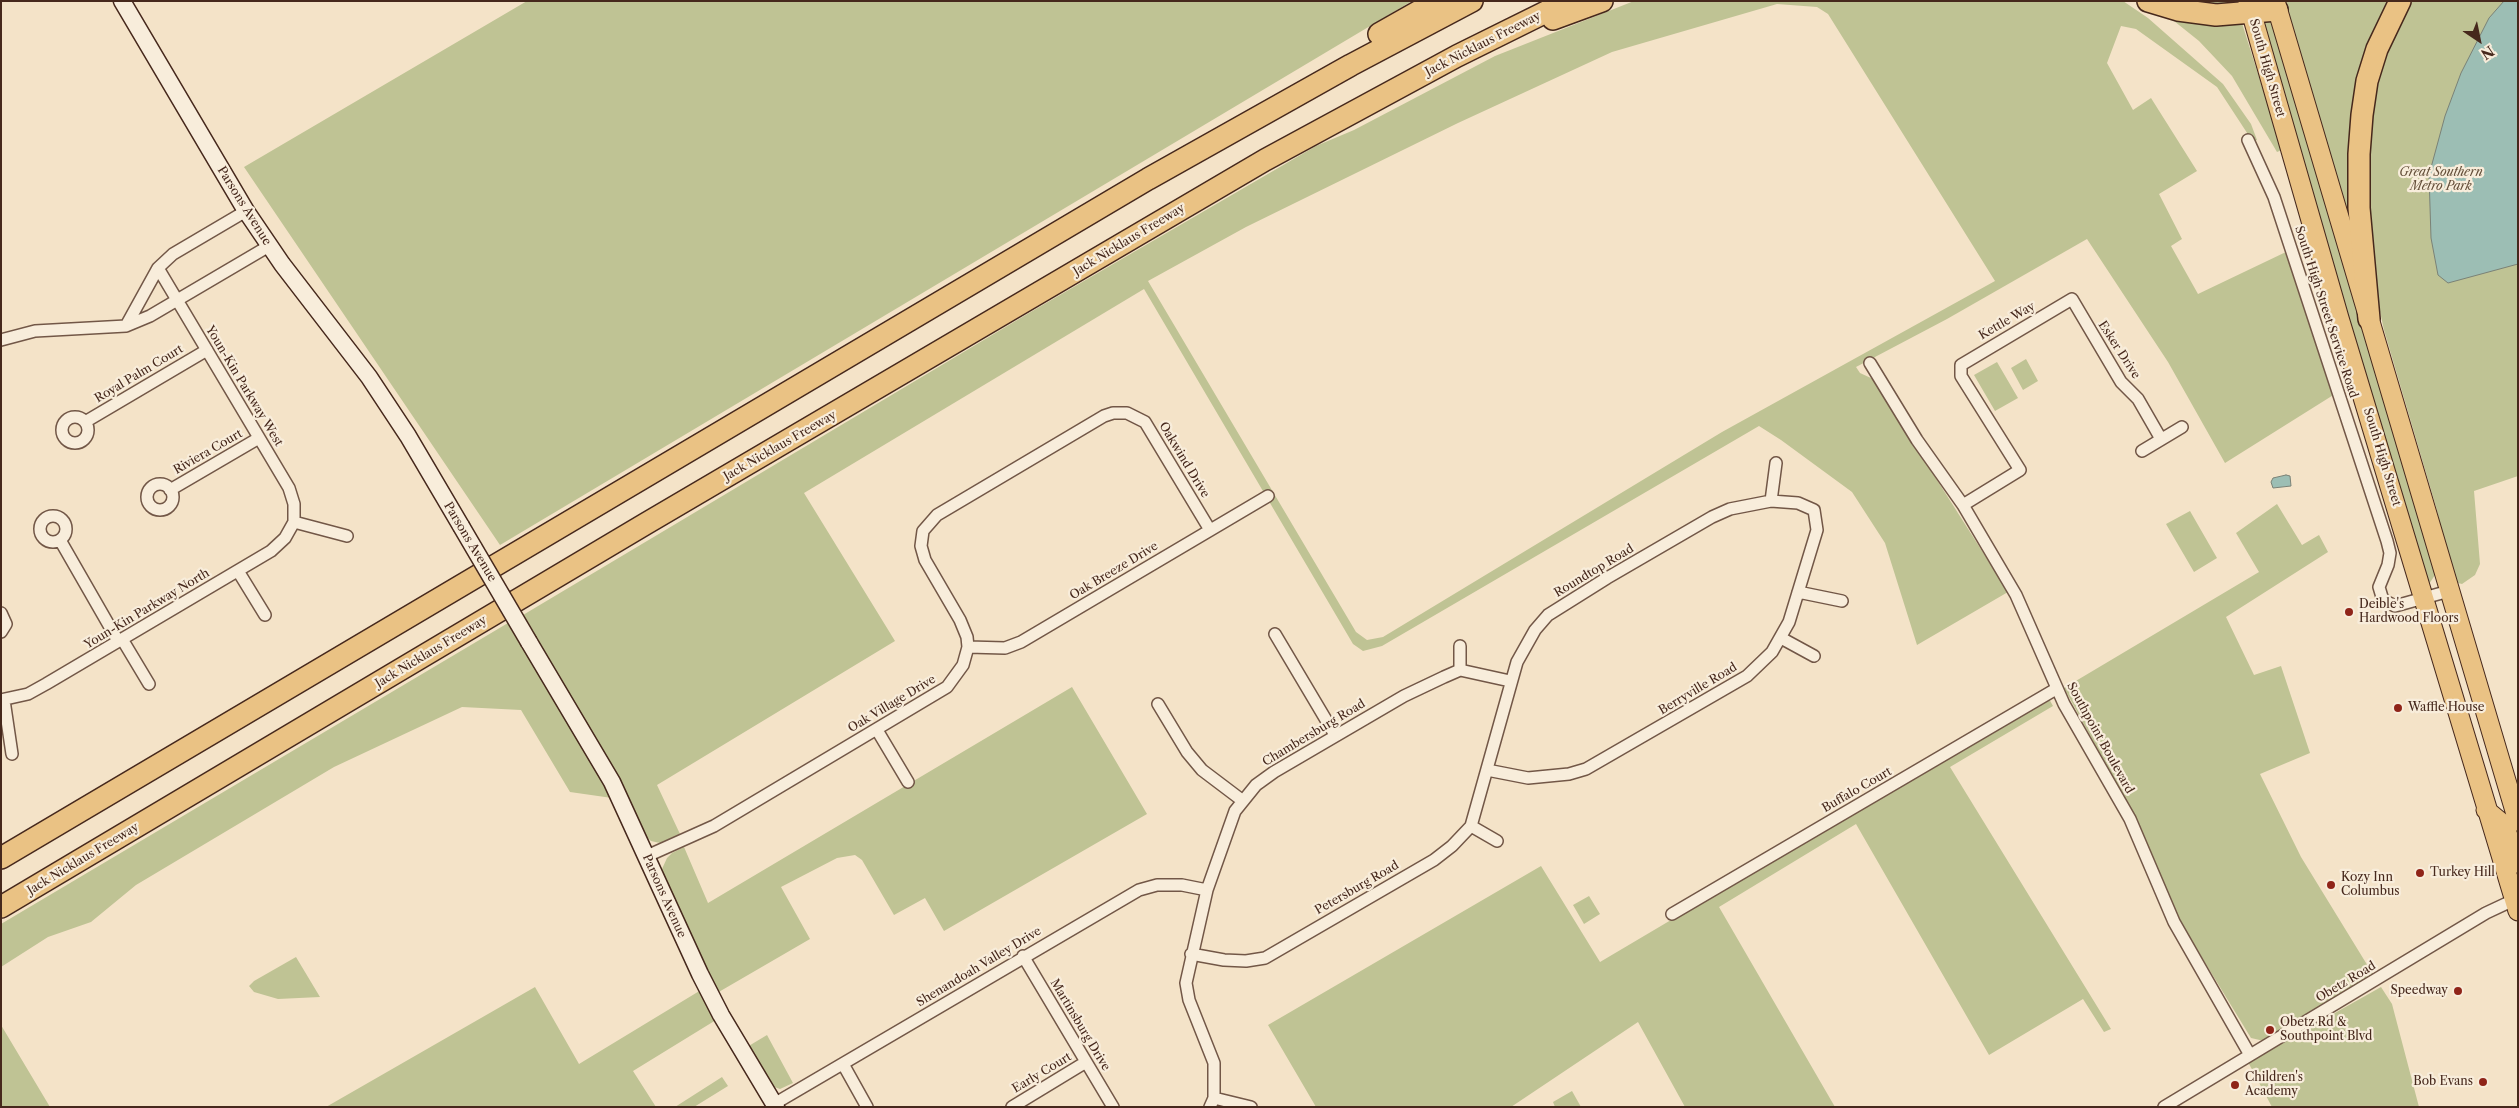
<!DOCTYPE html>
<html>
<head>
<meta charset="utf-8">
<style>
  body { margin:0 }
  #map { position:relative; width:2519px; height:1108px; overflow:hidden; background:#f4e3c8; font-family:"Libre Caslon Text",serif }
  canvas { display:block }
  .frame { position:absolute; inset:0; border:2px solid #46281c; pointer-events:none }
  .north { position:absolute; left:2454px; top:15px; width:50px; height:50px; -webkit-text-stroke:4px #f8eddb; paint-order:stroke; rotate:146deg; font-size:14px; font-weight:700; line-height:20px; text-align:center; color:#46281c }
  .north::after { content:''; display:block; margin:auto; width:18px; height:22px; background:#46281c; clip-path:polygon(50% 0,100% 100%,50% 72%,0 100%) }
</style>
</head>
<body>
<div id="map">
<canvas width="2519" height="1108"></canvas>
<div class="frame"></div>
<div class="north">N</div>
</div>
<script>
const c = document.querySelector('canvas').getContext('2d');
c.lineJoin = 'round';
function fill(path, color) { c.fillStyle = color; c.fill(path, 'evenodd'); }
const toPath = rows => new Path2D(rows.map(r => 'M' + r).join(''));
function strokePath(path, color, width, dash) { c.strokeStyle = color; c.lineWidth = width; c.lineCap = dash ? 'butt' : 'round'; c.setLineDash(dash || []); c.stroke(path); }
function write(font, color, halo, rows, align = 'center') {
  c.font = font + ' "Libre Caslon Text",serif'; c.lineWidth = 4.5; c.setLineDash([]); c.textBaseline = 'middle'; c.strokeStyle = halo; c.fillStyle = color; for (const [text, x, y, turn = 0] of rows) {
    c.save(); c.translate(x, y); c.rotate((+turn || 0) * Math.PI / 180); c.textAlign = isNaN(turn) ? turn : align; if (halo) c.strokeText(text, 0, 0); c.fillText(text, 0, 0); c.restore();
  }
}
fill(toPath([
  [527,1,1412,1,500,545,244,167],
  [1634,1,2123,1,2148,18,2223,84,2251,124,2257,140,2253,142,2217,87,2136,29,2121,26,2107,63,2133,110,2151,98,2197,171,2159,194,2182,239,2171,246,2198,294,2288,251,2335,394,2225,463,2168,362,2087,239,1947,319,1856,367,1860,373,1873,379,2008,592,1917,645,1885,543,1852,492,1781,440,1759,426,1382,646,1363,651,1353,644,1144,289,804,493,895,641,657,785,680,834,660,843,651,841,642,833,523,615,1029,313,1316,146,1354,130,1495,56],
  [1777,4,1817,7,1828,14,1995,281,1722,432,1383,637,1367,640,1356,632,1148,281,1246,227,1458,123,1612,52],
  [2149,1,2235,1,2282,150,2277,152,2232,76,2199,41],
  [2254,1,2266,1,2435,575,2427,587],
  [2283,1,2393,1,2361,82,2350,134,2350,223],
  [2409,1,2518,1,2518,476,2474,491,2480,564,2475,575,2462,584,2454,582,2436,507,2384,330,2374,284,2365,208,2372,97,2388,43],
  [2026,359,2038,381,2023,390,2011,368],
  [1997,362,2018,398,1995,411,1974,375],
  [2277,504,2302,545,2319,535,2328,552,2226,617,2254,675,2281,666,2310,753,2260,774,2301,857,2374,976,2264,1041,2251,1038,2179,920,2138,823,2064,688,2259,572,2236,533],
  [2190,511,2217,558,2194,572,2166,524],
  [508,623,553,693,612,798,570,792,521,710,462,707,334,767,136,885,91,922,48,937,1,967,1,924],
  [1072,687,1147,814,944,931,925,898,894,915,862,860,855,855,837,858,781,887,810,939,717,993,667,887,662,869,667,858,672,853,684,847,708,903],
  [2048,697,2053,706,1950,767,2111,1029,2104,1032,2083,999,1989,1055,1856,824,1719,907,1835,1107,1685,1107,1638,1022,1511,1107,1316,1107,1268,1025,1541,866,1600,962],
  [1589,896,1600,914,1584,924,1573,905],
  [296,957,320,997,278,999,254,992,249,986,254,981],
  [535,987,579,1064,701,990,716,1020,633,1071,656,1107,326,1107],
  [2381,987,2392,1004,2419,1107,2272,1107,2248,1062],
  [1,1025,50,1107,1,1107],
  [767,1035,793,1083,780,1089,769,1085,747,1047],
  [722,1077,728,1086,694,1107,675,1107],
  [1572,1091,1581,1107,1555,1107,1553,1102]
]), '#bfc394');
const water = toPath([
  [2504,1,2518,1,2518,264,2448,283,2438,275,2431,238,2429,175,2445,116,2461,73,2489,18,2504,1],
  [2286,475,2290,476,2291,486,2273,488,2271,482,2273,478,2286,475]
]);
fill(water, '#9cbeb4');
strokePath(water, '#7a8277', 1);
const street = toPath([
  [2248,140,2274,197,2387,541,2390,553,2388,565,2379,587,2382,597,2385,601,2395,606,2449,591],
  [126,326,158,268,173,254,246,211],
  [1,340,35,331,126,326,150,316,269,246],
  [1870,363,1917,440,1963,505,2016,595,2064,704,2130,819,2174,922,2250,1055],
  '62 430a13 13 0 1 1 26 0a13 13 0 1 1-26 0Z',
  [85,422,207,350],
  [2142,451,2182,427],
  '147 497a13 13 0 1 1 26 0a13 13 0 1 1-26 0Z',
  [170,490,259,438],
  [1771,501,1776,463],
  [1963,505,2020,470,1961,376,1961,365,2072,299,2121,382,2138,399,2161,439],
  '40 529a13 13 0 1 1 26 0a13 13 0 1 1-26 0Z',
  [294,522,347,536],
  [60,540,118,641],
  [238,571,265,615],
  [1798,592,1842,601],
  [1,613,6,624,1,632],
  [1275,634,1335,735],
  [1781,638,1814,656],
  [122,639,149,684],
  [1460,646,1460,670],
  [968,647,1005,648,1021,642,1268,496],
  [1,700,28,694,46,684,271,551,285,538,294,522,294,504,289,488,158,268],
  [4,700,12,754],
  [1158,704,1187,752,1202,770,1243,801],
  [877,730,908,782],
  [1471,826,1497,841],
  [647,856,714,826,947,687,963,665,968,647,967,637,960,620,925,560,921,546,923,531,937,515,1104,416,1113,413,1127,413,1145,422,1210,530],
  [1672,914,2056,689],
  [1191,954,1224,960,1246,961,1265,958,1434,860,1452,846,1471,826,1517,662,1535,630,1548,615,1607,578,1712,517,1730,509,1771,501,1798,503,1814,510,1817,530,1789,622,1772,652,1747,676,1586,769,1569,774,1528,778,1487,770],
  [1023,956,1113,1107],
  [843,1064,867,1107],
  [1214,1098,1251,1107],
  [774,1104,1139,890,1157,885,1182,885,1207,890],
  [1012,1107,1086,1062],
  [1210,1107,1214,1098,1214,1063,1189,1000,1186,983,1207,890,1235,811,1256,785,1274,772,1404,696,1444,677,1460,670,1510,681],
  [2164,1107,2486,913,2518,898]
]);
const secondary = toPath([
  [122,1,246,211,282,264,369,377,408,436,461,526],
  [529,642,612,782,700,974,721,1015,776,1107]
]);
const primary = toPath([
  [2248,1,2339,318,2518,911],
  [2275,1,2518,821],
  [2486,810,2504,825,2518,863]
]);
const highway = toPath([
  [2148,1,2178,10,2216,15,2277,10],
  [1553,19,1602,1],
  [1379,34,1437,1],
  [2369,319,2359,208,2359,154,2362,115,2367,81,2377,49,2400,1],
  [1,858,1148,179,1351,65,1472,1],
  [1,907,647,523,1265,160,1457,56,1568,1]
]);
strokePath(street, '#725747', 14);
strokePath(secondary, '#46281c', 19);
strokePath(primary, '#46281c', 21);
strokePath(highway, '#46281c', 24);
strokePath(street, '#f8eddb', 11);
strokePath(secondary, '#f8eddb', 16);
strokePath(primary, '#eac284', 19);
strokePath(highway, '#eac284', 21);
const secondaryBridge = toPath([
  [461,526,529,642]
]);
strokePath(secondaryBridge, '#46281c', 19, []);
strokePath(secondaryBridge, '#f8eddb', 16);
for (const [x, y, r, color] of [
  [2349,612,5,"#8f2418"],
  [2398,708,5,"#8f2418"],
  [2420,873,5,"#8f2418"],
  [2331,885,5,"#8f2418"],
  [2458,991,5,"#8f2418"],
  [2270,1030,5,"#8f2418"],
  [2483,1082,5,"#8f2418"],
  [2235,1085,5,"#8f2418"]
]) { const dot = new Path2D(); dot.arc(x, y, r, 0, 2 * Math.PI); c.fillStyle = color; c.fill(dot); strokePath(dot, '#f8eddb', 2); }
write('12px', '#46281c', '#f8eddb', [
  ["Jack Nicklaus Freeway",1483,44,-27],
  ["South High Street",2267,68,74],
  ["Parsons Avenue",244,206,58],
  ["Jack Nicklaus Freeway",1129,240,-31],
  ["South High Street Service Road",2326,312,72],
  ["Kettle Way",2007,321,-30],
  ["Esker Drive",2119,350,57],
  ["Royal Palm Court",139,374,-31],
  ["Youn-Kin Parkway West",244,386,59],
  ["Jack Nicklaus Freeway",780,446,-30],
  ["Riviera Court",208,452,-30],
  ["South High Street",2382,457,73],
  ["Oakwind Drive",1184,460,59],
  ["Parsons Avenue",470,542,59],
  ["Oak Breeze Drive",1114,571,-31],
  ["Roundtop Road",1594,571,-31],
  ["Youn-Kin Parkway North",147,609,-31],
  ["Jack Nicklaus Freeway",431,652,-31],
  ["Berryville Road",1698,689,-31],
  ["Oak Village Drive",892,704,-31],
  ["Chambersburg Road",1314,733,-31],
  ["Southpoint Boulevard",2100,738,61],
  ["Buffalo Court",1857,790,-30],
  ["Jack Nicklaus Freeway",83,859,-31],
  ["Petersburg Road",1357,888,-30],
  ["Parsons Avenue",664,896,66],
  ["Shenandoah Valley Drive",979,967,-31],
  ["Obetz Road",2346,982,-31],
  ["Martinsburg Drive",1080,1025,59],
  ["Early Court",1042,1073,-31]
]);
write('italic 12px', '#644f3a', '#f8eddb', [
  ["Great Southern",2441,173],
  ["Metro Park",2441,187]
]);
write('12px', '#46281c', '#f8eddb', [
  ["Deible's",2359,605],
  ["Hardwood Floors",2359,619],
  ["Waffle House",2408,708],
  ["Turkey Hill",2430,873],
  ["Kozy Inn",2341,878],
  ["Columbus",2341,892],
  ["Speedway",2448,991,"right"],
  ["Obetz Rd &",2280,1023],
  ["Southpoint Blvd",2280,1037],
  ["Children's",2245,1078],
  ["Academy",2245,1092],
  ["Bob Evans",2473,1082,"right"]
], 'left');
</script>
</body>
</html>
